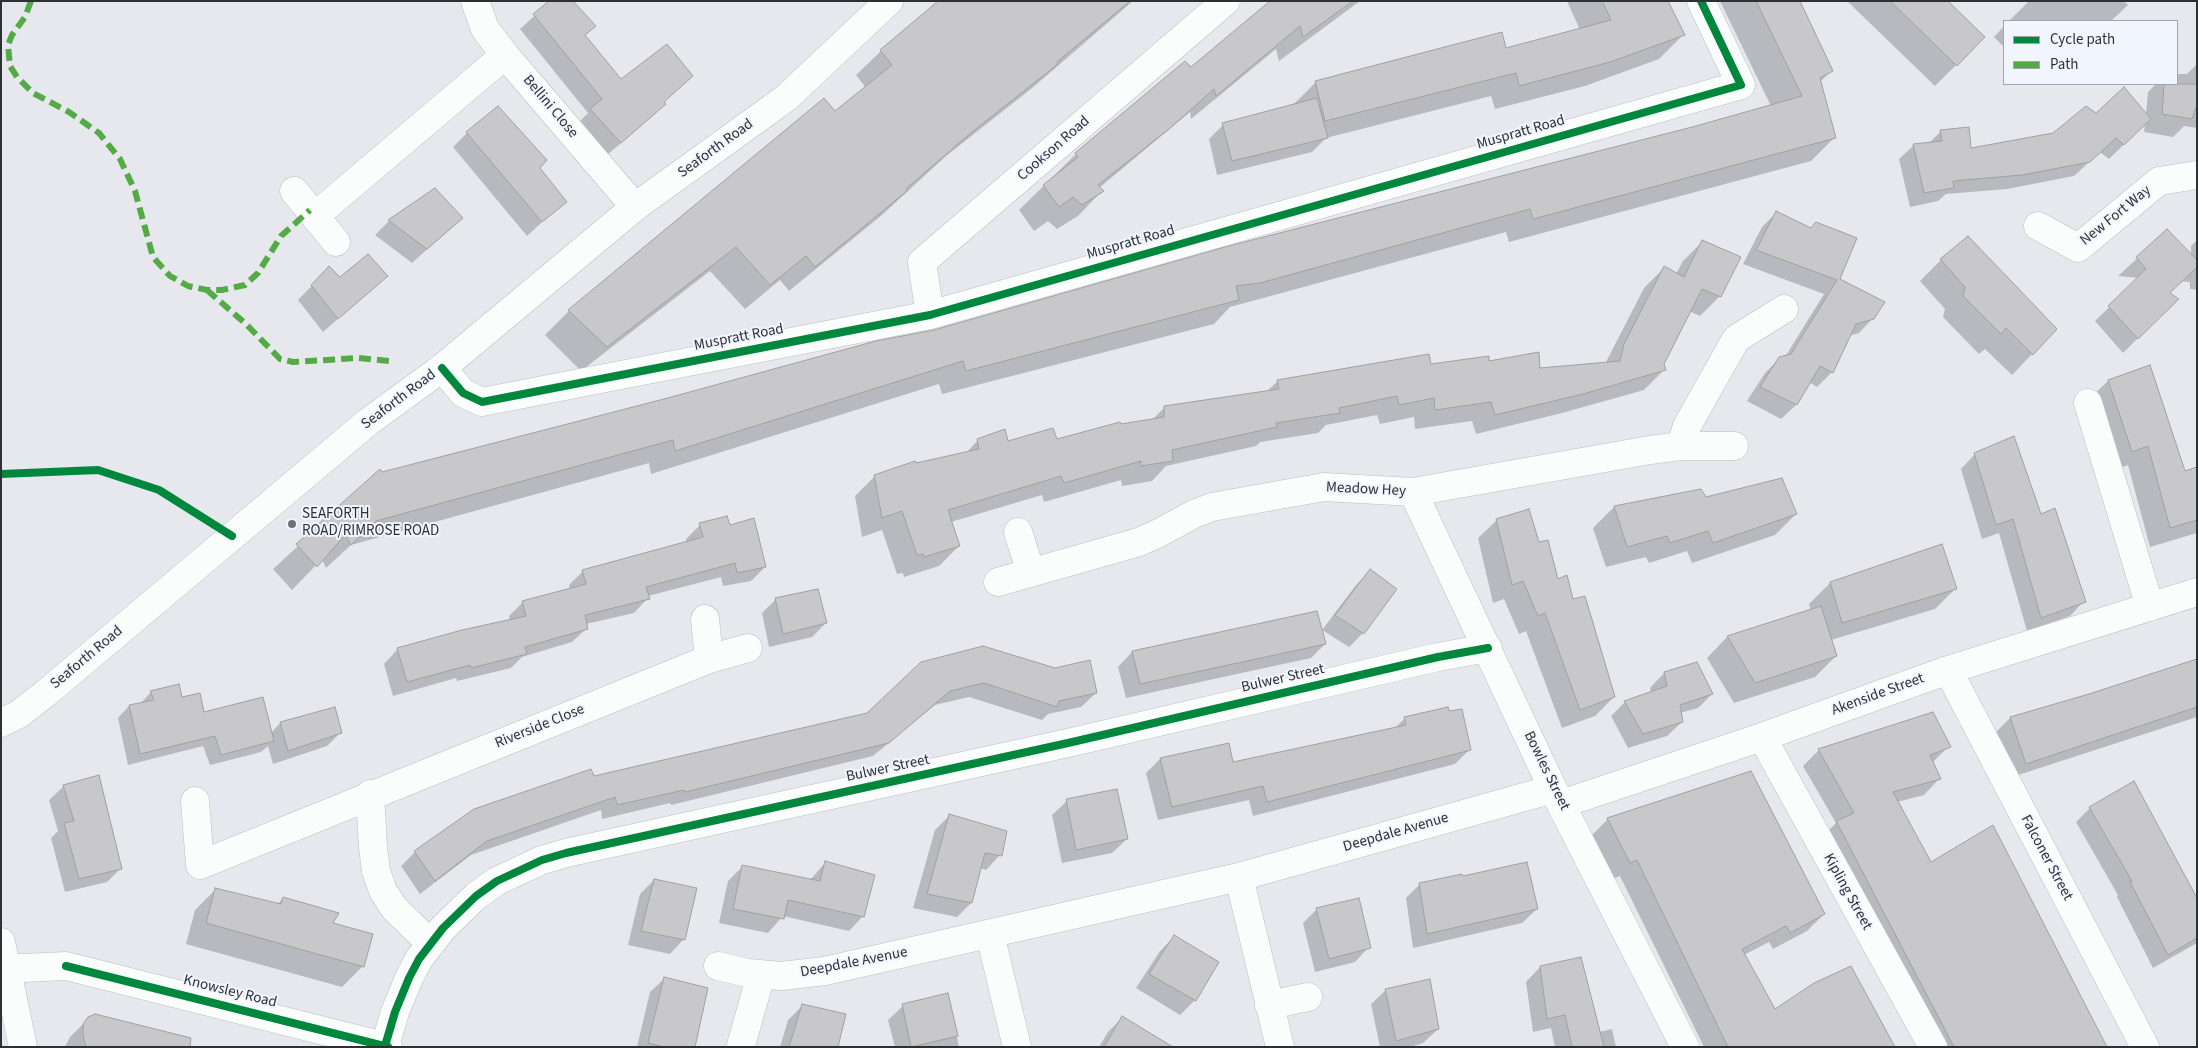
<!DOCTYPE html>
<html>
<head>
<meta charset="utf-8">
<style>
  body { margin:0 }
  #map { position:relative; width:2198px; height:1048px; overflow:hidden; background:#e6e8ee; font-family:"Source Sans 3",sans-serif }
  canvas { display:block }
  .frame { position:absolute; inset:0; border:2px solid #2f3034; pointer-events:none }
  .legend { position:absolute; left:2003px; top:20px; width:175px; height:65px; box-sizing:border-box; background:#f1f5fe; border:1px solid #a3a6ad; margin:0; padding:6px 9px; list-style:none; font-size:15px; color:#2f3034 }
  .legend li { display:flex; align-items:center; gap:10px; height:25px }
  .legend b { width:25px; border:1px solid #a3a6ad }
</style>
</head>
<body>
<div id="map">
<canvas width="2198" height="1048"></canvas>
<div class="frame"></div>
<ul class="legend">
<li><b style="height:6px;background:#00873e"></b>Cycle path</li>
<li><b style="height:6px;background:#54ab45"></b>Path</li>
</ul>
</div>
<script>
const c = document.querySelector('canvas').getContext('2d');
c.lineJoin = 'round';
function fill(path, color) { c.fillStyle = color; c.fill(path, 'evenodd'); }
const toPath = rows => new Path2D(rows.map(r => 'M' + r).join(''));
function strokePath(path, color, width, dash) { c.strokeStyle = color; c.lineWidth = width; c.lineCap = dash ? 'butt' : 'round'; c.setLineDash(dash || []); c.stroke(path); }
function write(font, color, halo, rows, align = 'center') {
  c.font = font + ' "Source Sans 3",sans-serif'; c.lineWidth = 4; c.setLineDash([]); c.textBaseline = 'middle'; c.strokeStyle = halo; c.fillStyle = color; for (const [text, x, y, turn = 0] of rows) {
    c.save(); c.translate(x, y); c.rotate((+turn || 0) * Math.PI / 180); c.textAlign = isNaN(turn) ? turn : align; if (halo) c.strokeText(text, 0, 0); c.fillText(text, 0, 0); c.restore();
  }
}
fill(toPath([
  [551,1,594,26,584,36,621,81,663,103,650,118,606,156,577,124,588,113,520,29],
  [940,1,1133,1,1031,89,946,156,882,215,789,291,780,280,745,309,710,271,581,371,545,335,569,311,866,88,856,75,881,51],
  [1278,1,1360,1,1279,61,1276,49,1191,119,1190,112,1099,188,1102,191,1078,216,1057,229,1048,221,1034,231,1019,210,1076,154,1185,62,1191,69],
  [1567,1,1667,1,1683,35,1659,59,1585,86,1495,109,1491,96,1326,138,1312,152,1217,175,1209,139,1223,125,1292,106,1316,82,1506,50,1580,30],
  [1720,1,1799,1,1831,71,1820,82,1835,137,1811,161,1509,242,1506,232,1230,307,1214,324,942,394,939,384,651,474,649,463,351,545,326,568,322,559,292,590,273,569,380,471,382,473,935,331,1771,106],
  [1847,1,1946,1,1956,65,1935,86],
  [2029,1,2124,1,2128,5,2111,21,2009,21],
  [2004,26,2004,47,1994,37],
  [2196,65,2197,128,2184,126,2173,137,2144,132,2145,124,2109,159,2100,152,2074,176,2007,189,1946,194,1938,201,1910,207,1899,159,1914,145,1928,144,1940,132,1968,128,1970,149,2053,135,2096,115,2146,114,2148,92,2156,84,2177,84,2177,74,2187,74],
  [467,133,538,168,565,201,527,236,453,147],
  [434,190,462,218,412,263,375,235,389,221],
  [1776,213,1873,318,1859,333,1849,336,1832,372,1817,387,1809,382,1796,405,1781,419,1747,401,1765,373,1780,358,1785,357,1824,294,1743,264,1762,227],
  [2167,231,2191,256,2191,246,2197,240,2197,290,2190,289,2190,282,2149,279,2163,313,2123,353,2095,321,2139,278,2118,276],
  [1703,241,1720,296,1700,316,1689,311,1663,364,1664,370,1644,390,1562,413,1476,434,1472,421,1415,429,1414,417,1380,424,1377,415,1326,425,1318,433,1260,442,1256,446,1166,466,1152,481,1122,486,1121,480,1044,502,1042,495,951,522,959,546,939,566,904,577,903,573,897,574,882,530,862,537,855,496,875,476,965,454,978,440,1007,442,1056,440,1120,425,1152,420,1165,407,1266,392,1278,381,1430,365,1488,363,1539,369,1605,364,1644,288,1664,268,1676,274,1683,261],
  [1941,260,2032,354,2012,375,1985,349,1979,354,1943,317,1945,309,1920,281],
  [329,268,340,279,387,276,323,332,298,300],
  [2150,367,2184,472,2197,468,2197,533,2150,547,2128,465,2112,471,2088,400,2108,381],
  [1975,454,2040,516,2084,601,2070,616,2027,631,1999,533,1982,539,1961,469],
  [1706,499,1796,514,1775,535,1692,563,1687,551,1649,563,1646,557,1606,567,1593,528,1614,507],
  [1497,520,1558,580,1572,601,1614,697,1595,716,1562,728,1526,631,1519,634,1504,599,1493,603,1478,538],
  [700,525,729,526,765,567,751,581,723,586,721,577,648,596,648,598,634,613,586,624,587,628,572,642,522,657,511,668,457,681,456,678,393,696,384,664,398,649,510,621,509,616,523,602,570,590,569,585,583,571,687,543,686,539],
  [1941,546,1956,588,1935,609,1831,640,1836,656,1815,677,1734,703,1707,658,1727,637,1811,611,1809,604,1830,583],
  [1370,571,1363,633,1349,647,1322,630,1356,585],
  [776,599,826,623,812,637,769,647,762,613],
  [1316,612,1325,644,1311,658,1126,698,1118,667,1132,652],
  [2197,661,2197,717,2012,777,1996,732,2010,718,2089,696],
  [921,663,1096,693,1081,707,1048,714,1042,720,969,697,935,705,873,756,671,805,670,803,602,819,601,810,471,855,420,894,401,866,415,852,593,777,868,714],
  [1664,673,1712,694,1698,708,1680,713,1682,722,1667,736,1628,748,1611,716,1625,702,1651,693,1650,688],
  [151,692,181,698,204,714,271,733,280,723,341,732,327,746,273,764,268,746,261,752,210,765,203,746,128,765,118,718,129,706,140,704],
  [1404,719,1469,750,1455,764,1253,816,1249,800,1158,820,1146,773,1160,759,1228,744,1232,763,1394,729],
  [1949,746,1932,763,1939,779,1924,795,1897,802,1930,864,2106,1047,1930,1047,1821,838,1836,823,1803,766,1819,750],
  [64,786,121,868,107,882,65,892,51,838,58,831,49,800],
  [1067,801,1127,839,1112,853,1062,863,1052,815],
  [2090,808,2197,900,2197,943,2153,968,2117,897,2118,895,2076,822],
  [949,816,1000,855,986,870,980,868,971,903,957,917,913,908,935,830],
  [1608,819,1824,914,1807,931,1773,949,1769,942,1744,955,1775,1011,1894,1047,1704,1047,1620,876,1613,879,1591,836],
  [825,863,863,916,849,931,783,916,768,933,719,923,728,881,742,867,810,880],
  [654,880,684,939,670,954,628,945,640,894],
  [1420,884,1537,909,1522,923,1413,948,1406,898],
  [216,889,277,905,283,898,363,966,342,987,186,944,195,910],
  [1317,909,1369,947,1355,962,1315,972,1303,923],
  [1174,937,1217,963,1195,1000,1180,1015,1136,988,1160,951],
  [1540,967,1599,1032,1612,1029,1616,1047,1555,1047,1551,1028,1533,1032,1526,982],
  [665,978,694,1047,637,1047,650,992],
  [1386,990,1438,1029,1423,1043,1410,1047,1380,1047,1371,1004],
  [948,994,959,1047,895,1047,888,1020,903,1006],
  [802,1006,837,1047,780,1047,788,1020],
  [104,1016,176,1036,173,1047,65,1047,70,1037,89,1018],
  [1122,1018,1156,1047,1099,1047,1108,1032]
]), '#0003');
const building = toPath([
  [549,1,573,1,596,26,585,35,621,79,667,44,693,76,664,102,666,104,621,143,590,109,602,99,533,14,549,1],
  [938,1,1130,1,1057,62,1058,64,972,132,907,188,908,190,815,267,806,256,770,285,736,247,607,347,568,310,824,98,835,111,892,65,880,50,938,1],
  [1270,1,1353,1,1303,37,1300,26,1216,96,1214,89,1169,129,1098,185,1104,191,1082,205,1073,197,1059,207,1043,185,1078,157,1075,153,1185,61,1191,67,1270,1],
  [1602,1,1668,1,1685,35,1610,62,1519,86,1516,73,1325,121,1315,81,1502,32,1506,48,1611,20,1602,1],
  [1756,1,1800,1,1833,71,1820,78,1836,138,1533,219,1530,209,1260,283,1236,286,1239,300,966,371,963,361,675,451,673,440,376,521,351,545,345,535,317,567,296,544,380,469,382,472,664,399,876,341,934,330,1225,247,1696,126,1802,96,1756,1],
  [1890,1,1948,1,1985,37,1957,66,1890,1],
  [2164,84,2197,84,2197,105,2192,119,2162,114,2164,84],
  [2124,87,2151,119,2124,145,2116,138,2090,162,2022,175,1953,181,1954,188,1924,193,1913,144,1942,141,1940,130,1969,127,1971,148,2053,133,2086,106,2096,113,2124,87],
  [1317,98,1328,138,1232,161,1222,123,1317,98],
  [498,106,547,160,540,168,567,202,542,222,466,132,498,106],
  [435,188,463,218,427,249,388,220,435,188],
  [1776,211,1811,228,1816,222,1857,238,1840,279,1885,302,1874,319,1856,324,1833,373,1820,366,1797,405,1760,387,1779,357,1791,354,1837,280,1756,250,1776,211],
  [2167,229,2197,260,2197,267,2170,293,2179,299,2138,339,2108,306,2146,269,2136,257,2167,229],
  [1968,236,2057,329,2033,355,2006,328,2001,334,1963,296,1965,287,1940,259,1968,236],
  [1702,240,1741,257,1721,297,1702,289,1664,364,1666,370,1583,394,1495,415,1491,402,1435,410,1434,398,1399,405,1397,396,1339,408,1340,413,1276,423,1277,427,1172,450,1173,461,1141,466,1141,461,1064,483,1061,476,948,510,960,546,924,557,923,554,917,555,902,511,882,518,874,475,915,461,916,463,979,449,977,439,1005,429,1008,441,1053,428,1057,439,1120,422,1121,424,1164,417,1164,406,1279,389,1277,380,1429,354,1431,364,1489,356,1489,361,1539,352,1540,368,1620,361,1624,344,1664,266,1684,277,1702,240],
  [368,254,388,276,338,319,311,285,329,266,340,277,368,254],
  [2150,365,2185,471,2197,467,2197,520,2170,528,2148,446,2132,452,2108,380,2150,365],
  [2014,436,2041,514,2055,508,2086,602,2041,618,2013,519,1996,525,1974,453,2014,436],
  [1782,478,1797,514,1713,543,1708,531,1670,543,1667,536,1627,547,1614,506,1701,489,1706,497,1782,478],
  [1529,509,1539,542,1548,540,1558,579,1567,575,1573,599,1585,596,1615,697,1580,710,1545,613,1538,616,1523,581,1512,585,1496,519,1529,509],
  [727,516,730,525,754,518,766,567,737,573,735,563,646,587,650,599,585,615,588,629,525,647,527,654,471,668,470,665,407,682,397,648,462,630,526,616,522,601,586,584,582,570,703,537,699,523,727,516],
  [1942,544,1957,589,1842,623,1830,582,1942,544],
  [1370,569,1397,589,1364,634,1335,615,1370,569],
  [818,589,827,623,783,634,775,598,818,589],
  [1821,606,1837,656,1755,683,1727,636,1821,606],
  [1317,611,1326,644,1140,684,1132,651,1317,611],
  [983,646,1055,668,1090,660,1097,693,1059,701,1057,707,984,683,950,691,889,743,685,792,684,790,617,805,615,797,487,841,435,881,414,851,474,809,591,769,594,776,867,713,921,662,983,646],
  [2197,659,2197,707,2026,764,2010,717,2089,694,2197,659],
  [1697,662,1713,694,1680,705,1683,722,1643,734,1624,701,1667,686,1664,672,1697,662],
  [179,684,182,697,200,693,204,712,263,697,274,741,221,755,215,736,140,754,129,705,154,700,150,691,179,684],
  [335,707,342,733,288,751,280,722,335,707],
  [1448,707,1449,711,1462,709,1471,750,1267,802,1263,786,1172,807,1160,758,1229,743,1233,762,1406,725,1404,717,1448,707],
  [1933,712,1951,747,1930,755,1941,779,1893,792,1931,862,1993,825,2107,1047,1954,1047,1836,821,1854,813,1818,749,1933,712],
  [1751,771,1825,914,1790,933,1786,926,1742,949,1775,1009,1814,983,1851,966,1895,1047,1728,1047,1637,860,1630,863,1607,818,1751,771],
  [99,775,122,869,79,879,64,823,74,821,63,785,99,775],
  [2134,781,2197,898,2197,938,2168,955,2130,882,2132,881,2089,807,2134,781],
  [1117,789,1128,839,1076,850,1066,799,1117,789],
  [949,814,1007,831,1002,856,985,853,972,903,927,894,949,814],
  [825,861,875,875,864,917,788,900,784,919,733,909,742,865,820,881,825,861],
  [1527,862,1538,909,1427,934,1419,883,1462,874,1463,876,1527,862],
  [654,879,697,888,685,940,641,931,654,879],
  [215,888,281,904,283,897,339,913,333,923,373,934,364,967,206,923,215,888],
  [1359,898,1371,948,1329,959,1316,908,1359,898],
  [1174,935,1219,962,1196,1001,1149,974,1174,935],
  [1581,957,1604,1047,1572,1047,1565,1015,1547,1019,1540,966,1581,957],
  [664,977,708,988,695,1047,664,1047,648,1043,664,977],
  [1430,979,1439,1029,1396,1041,1385,989,1430,979],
  [948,993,958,1036,911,1047,902,1004,948,993],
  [802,1004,846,1014,838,1047,789,1047,802,1004],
  [95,1014,191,1038,190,1047,86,1047,83,1035,83,1024,88,1017,95,1014],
  [1122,1016,1173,1047,1104,1047,1122,1016]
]);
fill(building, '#c8c7c9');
strokePath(building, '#a09fa1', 1);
const street = toPath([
  [475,1,485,29,505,55,635,207],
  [294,191,336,242],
  [315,216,505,55],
  [2038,226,2078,248,2159,181,2197,175],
  [930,315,922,262,1226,1],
  [442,368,463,393,482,402,930,315,1741,85,1701,1],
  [2088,403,2150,607],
  [1681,446,1687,426,1736,339,1784,309],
  [1413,492,1553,789,1685,1047],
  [1018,532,1031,573],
  [998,582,1139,542,1159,533,1194,514,1212,507,1324,487,1413,492,1650,450,1681,446,1734,446],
  [705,619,709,659],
  [1948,670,2145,1047],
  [1762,737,1933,1047],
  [370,794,373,847,376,871,383,891,394,908,430,943],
  [195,801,200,865,709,659,748,648],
  [1561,804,1762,737,1948,670,2197,592],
  [1239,877,1280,1047],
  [990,934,1017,1047],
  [718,966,748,973,781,976,825,971,1239,877,1553,789],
  [1269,1005,1308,997],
  [741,1045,761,975],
  [385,1046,395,1012,409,978,419,959,443,928,476,896,497,881,542,860,566,853,1068,743,1438,657,1488,648]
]);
const secondary = toPath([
  [1,723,19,714,46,693,368,422,442,368,635,207,786,98,889,1]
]);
const primary = toPath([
  [1,969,66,966,388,1047]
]);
const highway = toPath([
  [1,942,23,1047]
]);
strokePath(street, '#bdbec3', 29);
strokePath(secondary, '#bdbec3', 29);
strokePath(primary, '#bdbec3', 29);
strokePath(highway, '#bdbec3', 29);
strokePath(street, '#fbfcfc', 28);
strokePath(secondary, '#fbfcfc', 28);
strokePath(primary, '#fbfcfc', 28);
strokePath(highway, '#fbfcfc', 28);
strokePath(toPath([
  [31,1,25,17,12,35,8,45,10,66,17,77,33,93,69,112,99,133,120,159,135,191,153,257,170,276,188,286,207,290,222,290,245,285,258,273,281,236,310,210],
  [207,290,247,325,280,359,293,362,359,358,390,361]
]), '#54ab45', 6, [12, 6]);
strokePath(toPath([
  [442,368,463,393,482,402,930,315,1741,85,1701,1],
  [1,474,98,470,159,490,232,536],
  [66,966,388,1047],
  [385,1046,395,1012,409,978,419,959,443,928,476,896,497,881,542,860,566,853,1068,743,1438,657,1488,648]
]), '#00873e', 8);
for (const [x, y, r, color] of [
  [292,524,5,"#6f7075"]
]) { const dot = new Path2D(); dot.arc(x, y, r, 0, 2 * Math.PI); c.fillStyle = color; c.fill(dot); strokePath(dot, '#f1f5fe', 2); }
write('15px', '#2f3034', '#f1f5fe', [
  ["Bellini Close",550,107,50],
  ["Muspratt Road",1521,133,-16],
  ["Seaforth Road",716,149,-36],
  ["Cookson Road",1054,149,-41],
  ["New Fort Way",2116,216,-39],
  ["Muspratt Road",1131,243,-16],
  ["Muspratt Road",739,338,-11],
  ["Seaforth Road",399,400,-37],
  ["Meadow Hey",1366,490,3],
  ["Seaforth Road",87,658,-40],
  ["Bulwer Street",1283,679,-13],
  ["Akenside Street",1878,695,-20],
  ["Riverside Close",540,727,-22],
  ["Bulwer Street",888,769,-12],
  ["Bowles Street",1546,771,64],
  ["Deepdale Avenue",1396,833,-16],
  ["Falconer Street",2046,858,62],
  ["Kipling Street",1847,892,61],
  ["Deepdale Avenue",854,963,-11],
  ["Knowsley Road",230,992,14]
]);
write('15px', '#2f3034', '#f1f5fe', [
  ["SEAFORTH",302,515],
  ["ROAD/RIMROSE ROAD",302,532]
], 'left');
</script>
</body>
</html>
